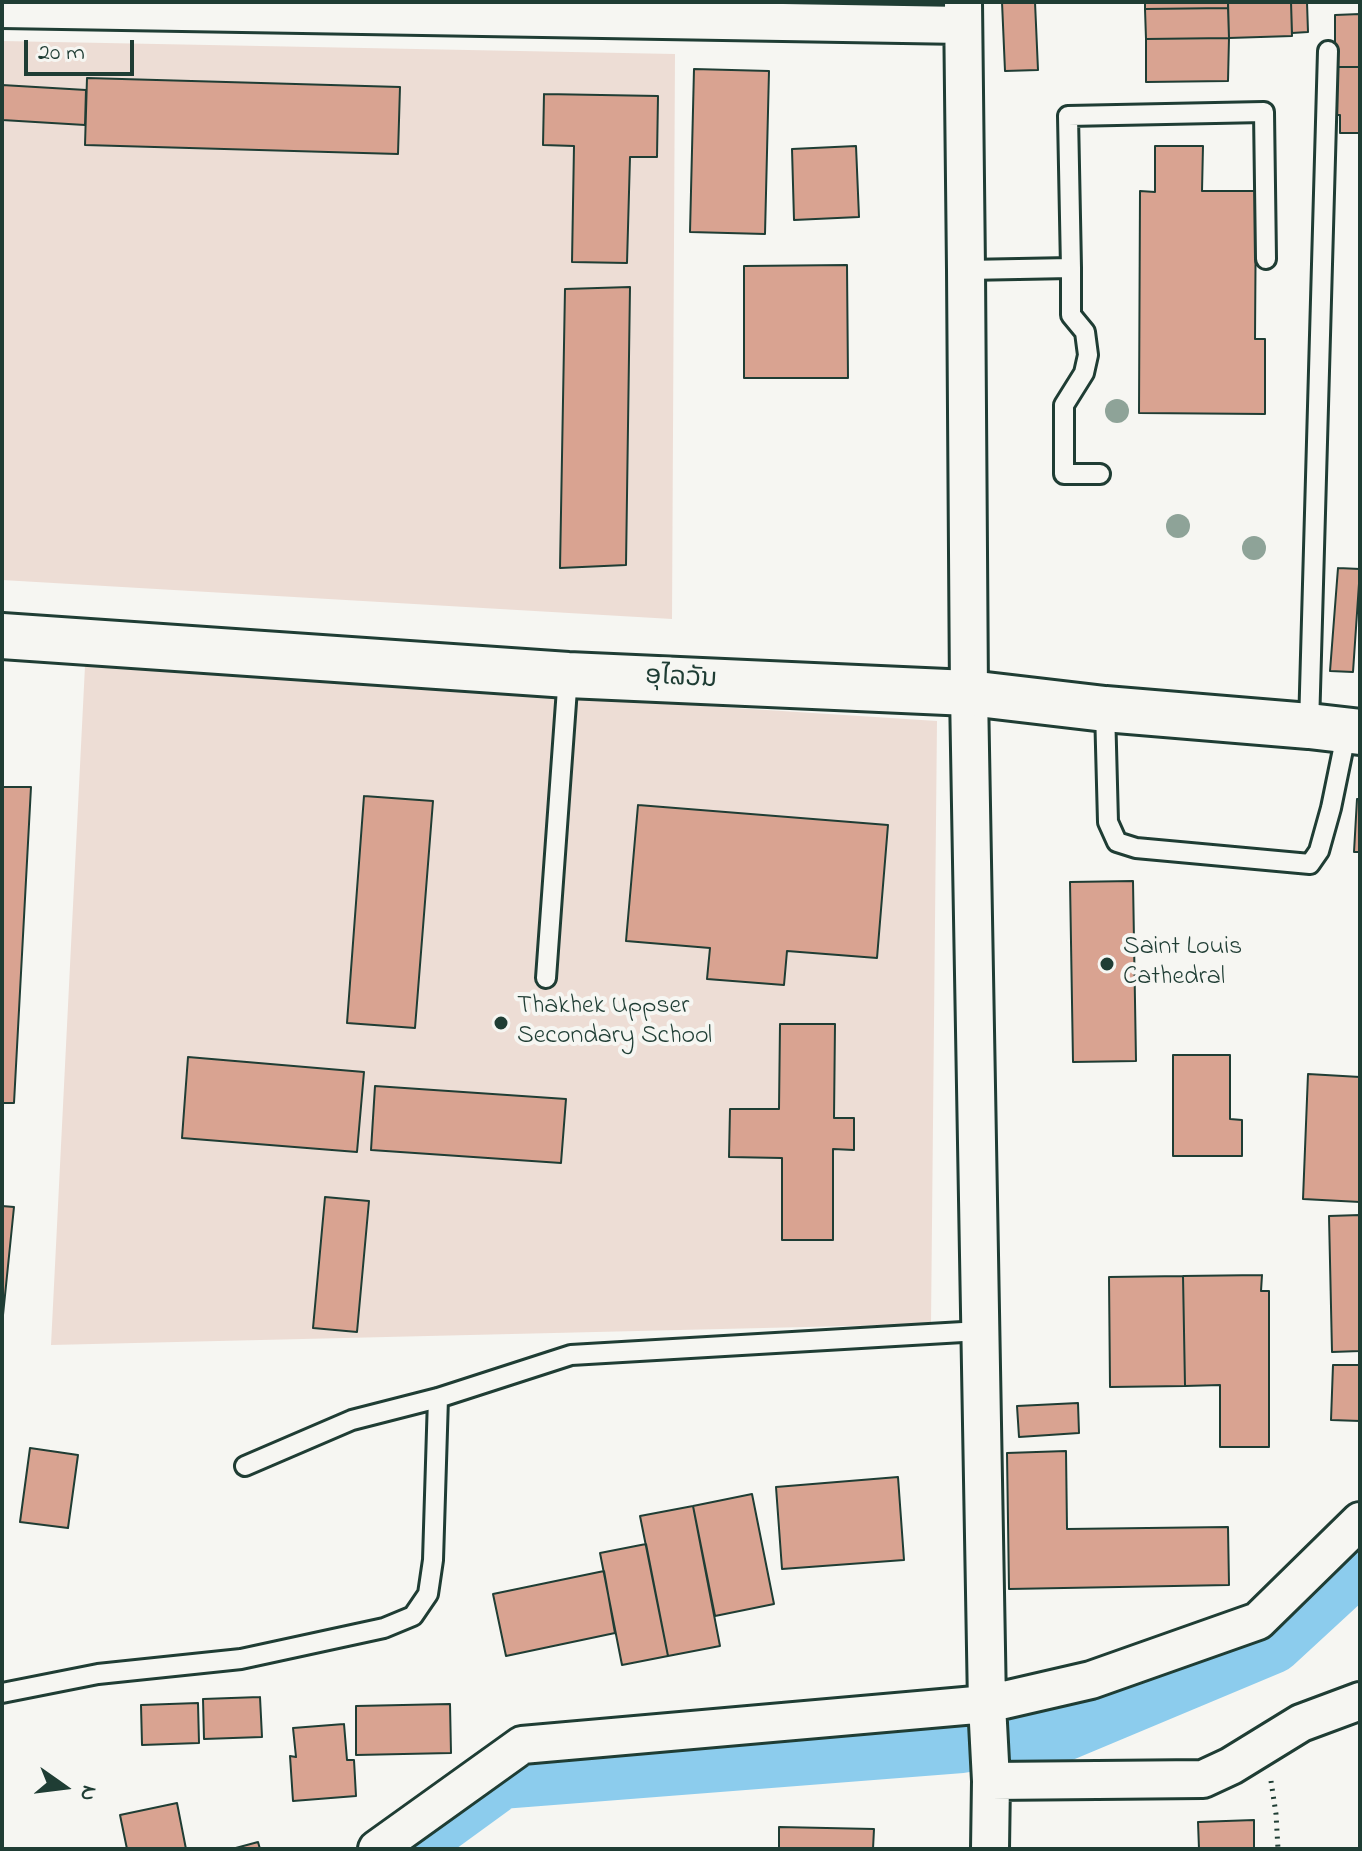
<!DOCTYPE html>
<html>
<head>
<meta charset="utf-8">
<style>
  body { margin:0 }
  #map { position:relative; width:1362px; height:1851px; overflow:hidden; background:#f6f6f2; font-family:"Indie Flower",sans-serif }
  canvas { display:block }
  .frame { position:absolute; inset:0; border:4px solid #1f3d34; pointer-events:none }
  .north { position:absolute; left:24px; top:1747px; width:80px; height:80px; -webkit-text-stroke:6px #f6f6f2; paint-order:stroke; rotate:104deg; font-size:22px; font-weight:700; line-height:32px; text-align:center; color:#1f3d34 }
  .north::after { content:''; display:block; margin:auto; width:28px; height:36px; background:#1f3d34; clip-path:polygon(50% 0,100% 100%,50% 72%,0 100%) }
  .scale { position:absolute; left:24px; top:40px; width:110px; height:36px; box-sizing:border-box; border:4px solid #1f3d34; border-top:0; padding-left:10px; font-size:24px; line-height:28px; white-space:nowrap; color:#1f3d34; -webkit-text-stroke:6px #f6f6f2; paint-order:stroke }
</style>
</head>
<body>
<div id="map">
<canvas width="1362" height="1851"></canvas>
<div class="frame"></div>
<div class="north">N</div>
<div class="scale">20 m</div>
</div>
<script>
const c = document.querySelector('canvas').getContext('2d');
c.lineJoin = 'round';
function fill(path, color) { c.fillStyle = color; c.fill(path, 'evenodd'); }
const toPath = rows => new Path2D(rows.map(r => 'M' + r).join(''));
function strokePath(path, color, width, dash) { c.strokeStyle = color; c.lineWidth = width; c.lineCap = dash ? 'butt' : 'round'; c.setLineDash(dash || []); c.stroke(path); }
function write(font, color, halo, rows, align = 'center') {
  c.font = font + ' "Indie Flower","Noto Sans Lao",sans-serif'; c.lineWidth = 8; c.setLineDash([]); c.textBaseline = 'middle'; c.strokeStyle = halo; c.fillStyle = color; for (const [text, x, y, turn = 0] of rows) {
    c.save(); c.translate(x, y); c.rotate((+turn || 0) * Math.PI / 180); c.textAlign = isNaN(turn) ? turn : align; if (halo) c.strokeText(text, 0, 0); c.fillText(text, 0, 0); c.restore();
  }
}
fill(toPath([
  [2,41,675,54,672,619,2,580],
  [85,666,937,721,931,1324,51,1345]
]), '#edddd5');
strokePath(toPath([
  [1021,1736,1049,1734,1271,1641,1360,1559],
  [434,1824,500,1776,961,1740]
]), '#8ccced', 66);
const building = toPath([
  [1002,2,1035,2,1038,70,1005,71,1002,2],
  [1145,2,1228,2,1228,8,1145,9,1145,2],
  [1228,2,1291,2,1292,36,1229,38,1228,2],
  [1291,2,1307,2,1308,32,1292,33,1291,2],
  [1228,8,1229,38,1146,39,1145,9,1228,8],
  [1360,14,1360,67,1335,67,1335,15,1360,14],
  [1229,38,1228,81,1146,82,1146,39,1229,38],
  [1335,67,1360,67,1360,133,1340,133,1340,115,1336,115,1335,67],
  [694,69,769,71,765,234,690,232,694,69],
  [87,78,400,87,398,154,85,145,87,78],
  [2,85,86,90,85,125,2,120,2,85],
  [544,94,658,96,657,157,630,157,627,263,572,262,574,146,543,145,544,94],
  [856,146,859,217,794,220,792,149,856,146],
  [1155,146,1203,146,1202,191,1256,191,1255,339,1265,339,1265,414,1139,413,1140,191,1155,192,1155,146],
  [847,265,848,378,744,378,744,266,847,265],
  [630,287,626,565,560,568,565,289,630,287],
  [1338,568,1360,569,1353,672,1330,671,1338,568],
  [2,787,31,787,14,1103,2,1103,2,787],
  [364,796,433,801,415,1028,347,1023,364,796],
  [1357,799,1360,799,1360,852,1354,852,1357,799],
  [638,805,888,825,877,958,787,951,784,985,707,979,710,948,626,941,638,805],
  [1133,881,1136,1061,1073,1062,1070,882,1133,881],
  [780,1024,835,1024,834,1118,854,1118,854,1150,833,1149,833,1240,782,1240,782,1158,729,1157,730,1109,779,1109,780,1024],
  [1173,1055,1230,1055,1230,1119,1242,1120,1242,1156,1173,1156,1173,1055],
  [188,1057,364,1072,357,1152,182,1138,188,1057],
  [1308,1074,1360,1077,1360,1202,1303,1199,1308,1074],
  [375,1086,566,1099,561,1163,371,1150,375,1086],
  [325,1197,369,1201,357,1332,313,1328,325,1197],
  [2,1206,14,1207,3,1315,2,1315,2,1206],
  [1360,1215,1360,1351,1332,1352,1329,1216,1360,1215],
  [1262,1275,1261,1291,1269,1291,1269,1447,1220,1447,1220,1385,1185,1386,1183,1276,1262,1275],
  [1183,1276,1185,1386,1110,1387,1109,1277,1183,1276],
  [1333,1365,1360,1365,1360,1421,1331,1420,1333,1365],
  [1078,1403,1079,1433,1019,1437,1017,1406,1078,1403],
  [30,1448,78,1455,68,1528,20,1522,30,1448],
  [1066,1451,1067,1529,1228,1527,1229,1585,1009,1589,1007,1453,1066,1451],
  [898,1477,904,1560,782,1569,776,1487,898,1477],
  [752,1494,774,1604,715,1616,693,1506,752,1494],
  [693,1506,720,1646,668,1656,640,1516,693,1506],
  [646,1544,668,1656,622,1665,600,1553,646,1544],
  [604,1571,615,1633,506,1656,493,1594,604,1571],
  [260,1697,262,1737,204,1739,203,1699,260,1697],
  [198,1703,199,1743,142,1745,141,1705,198,1703],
  [450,1704,451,1753,356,1755,356,1706,450,1704],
  [344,1724,347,1760,354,1760,356,1796,293,1801,290,1756,296,1757,293,1728,344,1724],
  [177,1803,186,1849,127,1849,120,1815,177,1803],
  [1254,1820,1254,1849,1199,1849,1198,1822,1254,1820],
  [779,1827,874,1829,873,1849,779,1849,779,1827],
  [258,1842,260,1849,232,1849,258,1842]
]);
fill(building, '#d9a391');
strokePath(building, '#1f3d34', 2);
const service = toPath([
  [1071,268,1068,116,1264,112,1266,259],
  [966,270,1071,268,1071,315,1085,332,1088,355,1084,373,1064,405,1064,474,1100,474],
  [1105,709,1108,822,1117,842,1136,848,1310,864,1319,851,1331,808,1347,730],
  [1309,726,1328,51],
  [546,978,568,675],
  [245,1466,352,1420,438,1398,571,1355,980,1331],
  [2,1693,98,1674,241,1659,384,1628,413,1616,428,1594,433,1560,438,1398]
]);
const minor = toPath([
  [963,2,966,270,969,693,987,1704,991,1781,990,1849],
  [2,9,963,25],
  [991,1781,1203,1779,1231,1766,1301,1723,1360,1701],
  [377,1849,522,1745,987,1704,1091,1680,1258,1621,1360,1521]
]);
const tertiary = toPath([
  [2,636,568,675,969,693,1105,709,1309,726,1360,732]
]);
strokePath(service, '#1f3d34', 24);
strokePath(minor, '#1f3d34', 42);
strokePath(tertiary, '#1f3d34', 50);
strokePath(toPath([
  [1271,1781,1276,1814,1278,1849]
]), '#1f3d34', 5, [2, 6]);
strokePath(service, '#f6f6f2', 18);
strokePath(minor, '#f6f6f2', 36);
strokePath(tertiary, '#f6f6f2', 44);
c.fillStyle = '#8ea398';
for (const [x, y] of [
  [1117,411],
  [1178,526],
  [1254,548]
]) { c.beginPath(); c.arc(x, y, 12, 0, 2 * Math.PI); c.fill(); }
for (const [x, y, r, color] of [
  [1107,964,8,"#1f3d34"],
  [501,1023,8,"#1f3d34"]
]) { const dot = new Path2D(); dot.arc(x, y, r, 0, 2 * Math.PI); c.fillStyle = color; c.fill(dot); strokePath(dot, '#f6f6f2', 3); }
write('26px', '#1f3d34', '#f6f6f2', [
  ["ອຸໄລວັນ",681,680,3]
]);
write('26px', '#1f3d34', '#f6f6f2', [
  ["Saint Louis",1123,949],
  ["Cathedral",1123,979],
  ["Thakhek Uppser",517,1008],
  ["Secondary School",517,1038]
], 'left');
</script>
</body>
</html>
